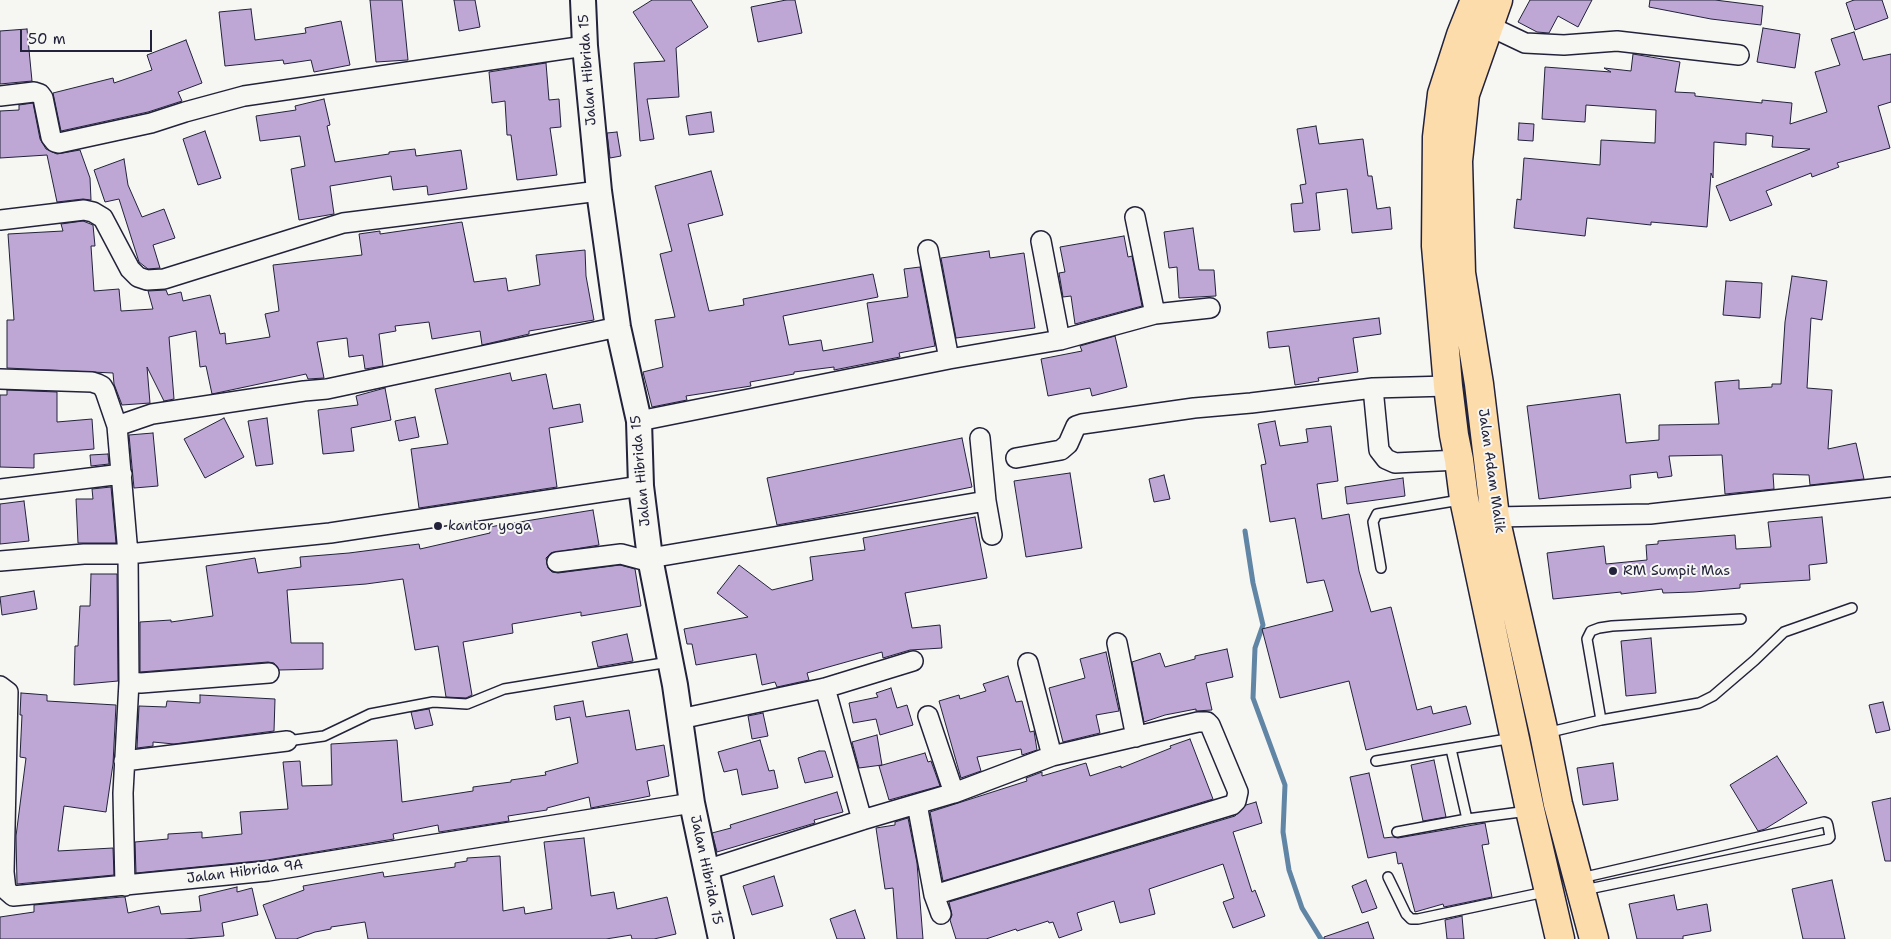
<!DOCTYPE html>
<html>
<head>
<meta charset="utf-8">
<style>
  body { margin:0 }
  #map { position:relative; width:1891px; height:939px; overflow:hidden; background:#f6f6f2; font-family:"Shantell Sans",sans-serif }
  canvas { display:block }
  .scale { position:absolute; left:20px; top:30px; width:132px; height:22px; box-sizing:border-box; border:2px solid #22223b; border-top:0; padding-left:6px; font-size:15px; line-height:18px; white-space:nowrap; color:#22223b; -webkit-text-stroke:4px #f6f6f2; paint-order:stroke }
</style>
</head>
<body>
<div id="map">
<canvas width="1891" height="939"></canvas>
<div class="scale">50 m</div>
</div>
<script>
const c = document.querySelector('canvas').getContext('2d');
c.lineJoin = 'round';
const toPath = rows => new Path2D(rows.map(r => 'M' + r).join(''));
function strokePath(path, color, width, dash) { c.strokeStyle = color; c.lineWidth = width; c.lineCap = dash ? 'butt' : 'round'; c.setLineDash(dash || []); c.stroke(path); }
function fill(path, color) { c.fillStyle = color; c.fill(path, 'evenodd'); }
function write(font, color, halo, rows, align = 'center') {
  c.font = font + ' "Shantell Sans",sans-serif'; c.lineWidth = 4; c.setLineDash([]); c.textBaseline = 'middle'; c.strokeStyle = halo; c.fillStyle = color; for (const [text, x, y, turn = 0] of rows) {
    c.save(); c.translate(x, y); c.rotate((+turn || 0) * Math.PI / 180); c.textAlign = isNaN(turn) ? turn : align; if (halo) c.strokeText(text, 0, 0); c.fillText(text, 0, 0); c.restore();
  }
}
strokePath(toPath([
  [1245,531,1253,583,1263,625,1255,648,1253,698,1285,785,1283,832,1289,870,1302,908,1321,939]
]), '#6185a5', 5);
const building = toPath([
  [370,0,402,0,408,60,376,62,370,0],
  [454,0,475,0,480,27,459,31,454,0],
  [652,0,691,0,708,27,676,48,679,97,647,99,654,139,640,141,634,63,665,61,633,12,652,0],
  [786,0,795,0,802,33,758,42,751,7,786,0],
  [1530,0,1592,0,1578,27,1558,16,1549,33,1537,32,1518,22,1530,0],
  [1650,0,1715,0,1763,6,1761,25,1711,19,1649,7,1650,0],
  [1854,0,1882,0,1888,18,1855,30,1846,3,1854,0],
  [251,9,255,40,306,33,305,28,341,21,350,65,314,72,311,60,284,64,283,60,225,66,219,12,251,9],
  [1763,28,1800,34,1795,68,1757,62,1763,28],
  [27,29,32,81,0,84,0,31,27,29],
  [1854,32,1863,60,1891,54,1891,102,1878,106,1890,148,1837,163,1839,167,1812,177,1811,173,1766,191,1772,205,1730,221,1716,186,1810,149,1772,147,1773,136,1746,133,1746,145,1714,142,1713,178,1711,173,1707,227,1651,222,1651,225,1587,218,1585,236,1514,228,1517,199,1521,200,1524,158,1600,165,1601,140,1655,143,1656,110,1586,105,1585,122,1542,119,1545,67,1611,72,1604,68,1631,71,1633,54,1680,62,1675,92,1695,93,1695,96,1762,103,1762,100,1792,103,1790,124,1827,112,1815,72,1840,65,1831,39,1854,32],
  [186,40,202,83,178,92,182,101,148,112,61,131,53,93,113,78,114,83,152,70,147,55,186,40],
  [546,63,549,100,559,99,561,127,550,128,557,175,517,180,511,135,507,135,505,101,492,103,489,72,546,63],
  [324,99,330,125,327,126,335,162,389,154,389,152,415,149,416,156,461,150,467,189,428,195,427,186,393,190,391,176,330,186,334,214,299,220,291,169,305,166,300,136,260,141,256,116,296,110,295,106,324,99],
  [33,103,40,139,46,149,57,154,80,150,90,178,91,200,83,199,57,202,47,155,0,158,0,111,19,110,19,105,33,103],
  [711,112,714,132,689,135,686,116,711,112],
  [1519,123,1534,124,1533,141,1518,140,1519,123],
  [1316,126,1319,144,1363,139,1368,176,1372,176,1377,209,1390,207,1392,229,1352,233,1347,189,1316,193,1320,230,1294,232,1291,204,1303,203,1300,185,1306,184,1297,129,1316,126],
  [205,131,221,178,198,185,183,139,205,131],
  [617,132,621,156,610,158,607,133,617,132],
  [124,159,128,185,142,217,164,209,175,238,153,245,160,268,148,269,139,262,119,199,105,202,94,170,124,159],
  [711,171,723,215,688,224,709,311,744,305,743,299,873,274,878,297,783,316,789,345,821,340,823,351,873,342,867,303,908,297,904,269,920,267,935,346,899,353,900,357,834,370,834,367,794,372,794,374,750,382,751,386,686,396,687,400,652,407,643,372,663,367,655,320,675,317,660,254,672,251,655,186,711,171],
  [83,221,93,225,95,246,91,246,94,291,119,289,121,311,153,309,148,291,166,290,168,295,181,292,183,301,210,295,220,334,225,333,226,344,270,337,265,314,279,311,273,265,362,255,359,234,380,231,380,234,462,222,474,282,506,278,508,291,540,285,536,255,585,250,586,276,594,320,529,331,529,334,482,345,480,331,432,339,429,322,395,326,396,331,379,334,383,366,365,369,363,355,349,357,347,338,317,342,324,378,308,379,306,374,212,394,206,366,200,367,196,331,169,337,174,399,164,401,147,367,150,403,122,405,114,384,113,373,7,368,7,320,14,320,8,234,63,231,61,224,83,221],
  [1193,228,1199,270,1214,270,1216,296,1179,298,1177,267,1169,268,1164,232,1193,228],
  [1124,236,1128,257,1132,256,1142,306,1075,324,1071,296,1063,297,1059,273,1065,272,1060,247,1124,236],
  [989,251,990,258,1024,253,1035,328,956,338,941,258,989,251],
  [1792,276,1827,281,1822,320,1811,318,1807,388,1832,390,1828,449,1856,443,1864,479,1810,485,1809,475,1773,474,1774,489,1725,494,1722,455,1669,456,1672,476,1658,478,1657,472,1630,475,1631,488,1539,499,1527,406,1620,394,1626,443,1659,440,1659,425,1719,424,1715,382,1739,380,1739,389,1772,387,1772,384,1781,384,1785,322,1792,276],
  [1726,281,1762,283,1760,318,1723,315,1726,281],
  [1379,318,1381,334,1353,338,1358,372,1318,378,1319,381,1295,385,1289,346,1269,348,1267,332,1379,318],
  [1115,336,1127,387,1092,396,1090,388,1048,396,1041,359,1082,351,1080,346,1115,336],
  [510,373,512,381,546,374,553,409,580,404,583,422,549,428,557,487,419,508,411,449,448,444,435,389,510,373],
  [385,388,391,420,351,428,354,451,323,454,318,410,358,405,356,396,385,388],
  [7,390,57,392,57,422,92,419,94,449,34,454,34,468,0,467,0,395,7,395,7,390],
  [415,417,419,437,399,441,395,421,415,417],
  [224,418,244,457,205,478,184,439,224,418],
  [267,418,273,464,256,466,248,421,267,418],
  [1275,421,1280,446,1308,442,1306,429,1331,426,1338,481,1317,484,1322,519,1349,514,1359,571,1371,612,1391,607,1417,710,1431,706,1433,714,1466,706,1471,724,1366,750,1349,681,1280,698,1262,629,1333,611,1324,580,1307,583,1295,518,1270,522,1261,465,1266,464,1258,424,1275,421],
  [153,433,158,486,134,488,129,435,153,433],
  [962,438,972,487,839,514,777,525,767,478,962,438],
  [108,454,109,464,91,466,90,455,108,454],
  [1070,473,1082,548,1026,557,1014,481,1070,473],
  [1164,475,1170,499,1154,502,1149,479,1164,475],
  [1403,478,1405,496,1347,504,1345,487,1403,478],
  [111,487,116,543,78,543,76,499,93,499,92,489,111,487],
  [24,501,29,541,0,544,0,504,24,501],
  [593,510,599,545,551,553,546,558,548,568,552,572,558,573,620,565,635,569,641,606,581,616,581,612,512,624,513,633,463,642,472,695,466,698,446,697,438,646,415,650,403,579,366,584,287,590,291,643,323,643,323,669,279,670,274,663,268,662,140,672,140,622,171,620,171,622,213,616,206,566,255,558,258,573,301,567,300,557,349,553,419,544,420,549,490,533,489,527,593,510],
  [975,517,987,578,905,593,912,628,940,625,942,648,910,650,883,658,882,652,807,673,809,680,777,687,775,682,762,685,756,654,696,665,692,644,687,644,684,629,748,617,717,593,739,565,772,590,813,580,810,557,865,550,863,538,975,517],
  [1822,517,1827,563,1809,565,1810,580,1740,584,1740,588,1694,592,1663,593,1662,589,1621,594,1621,592,1553,599,1547,553,1604,546,1606,564,1647,560,1646,545,1658,544,1658,541,1735,535,1736,549,1771,547,1768,522,1822,517],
  [91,574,117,574,118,681,74,685,75,646,78,646,80,606,90,606,91,574],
  [34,591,37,609,2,615,0,597,34,591],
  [627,634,633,661,598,667,592,642,627,634],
  [1651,638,1656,693,1626,696,1621,641,1651,638],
  [1227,649,1233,677,1206,683,1212,710,1196,711,1196,709,1165,715,1144,722,1132,662,1160,653,1165,667,1195,659,1195,656,1227,649],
  [1106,652,1119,711,1096,715,1100,733,1063,742,1049,688,1085,678,1080,659,1106,652],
  [1008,676,1016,702,1022,701,1030,732,1034,731,1037,750,1022,755,1021,749,977,757,981,771,961,778,939,701,959,695,960,699,986,691,983,684,1008,676],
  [891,688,897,708,907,705,913,725,880,735,876,719,853,723,849,703,878,697,876,693,891,688],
  [21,693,47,695,47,701,116,705,113,764,106,812,64,806,58,851,113,848,114,875,17,884,16,836,26,758,20,757,22,715,20,715,21,693],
  [200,695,275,699,274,731,174,744,153,742,153,746,137,748,139,706,166,707,167,701,200,703,200,695],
  [583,701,586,717,629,710,636,750,664,745,669,776,647,781,650,796,591,808,589,797,547,808,547,810,508,816,509,821,439,832,438,825,393,834,394,839,267,860,136,873,135,842,168,839,168,834,202,832,202,838,242,834,240,812,288,809,283,762,300,761,302,786,332,785,331,744,397,740,402,802,473,791,473,787,511,782,511,780,546,775,545,772,578,763,570,717,556,720,554,706,583,701],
  [1883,702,1890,730,1876,733,1869,705,1883,702],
  [429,709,433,725,415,729,411,712,429,709],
  [763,713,768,736,752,739,748,716,763,713],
  [877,735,882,765,859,768,852,742,877,735],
  [1190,739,1213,799,943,881,930,812,1027,781,1026,778,1042,772,1042,776,1086,763,1090,776,1121,766,1121,768,1171,748,1170,746,1190,739],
  [760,740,769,771,774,770,778,788,742,795,737,769,724,772,718,752,760,740],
  [819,751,825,751,833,777,805,783,798,758,819,751],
  [925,753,928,762,931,761,940,786,889,800,879,766,925,753],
  [1777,756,1807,803,1765,829,1758,831,1730,785,1777,756],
  [1434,760,1446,817,1423,821,1411,765,1434,760],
  [1613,763,1618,800,1583,805,1577,768,1613,763],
  [1369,773,1384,838,1393,837,1398,838,1485,823,1489,844,1482,845,1492,897,1444,907,1443,904,1415,912,1402,863,1398,864,1396,852,1368,858,1350,777,1369,773],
  [837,792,843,812,814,820,815,823,717,852,712,833,731,828,730,825,837,792],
  [1891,798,1891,861,1885,861,1872,802,1891,798],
  [1256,802,1262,823,1233,832,1252,892,1255,890,1265,916,1233,928,1223,902,1234,898,1223,864,1149,889,1155,914,1120,923,1114,901,1077,913,1082,930,1059,938,1053,922,1049,923,1048,921,1017,931,1016,929,986,939,956,939,950,920,952,915,949,902,1235,816,1246,805,1256,802],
  [908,818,917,863,923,939,897,939,893,888,885,889,876,828,895,825,895,822,908,818],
  [584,838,591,896,614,892,617,909,667,897,676,934,654,939,632,939,631,935,606,939,368,939,365,922,331,927,331,929,315,932,296,939,276,939,263,905,304,890,303,886,383,872,384,877,455,867,455,863,467,861,467,858,500,856,503,911,524,907,525,914,552,909,544,842,584,838],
  [774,876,783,906,752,915,743,886,774,876],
  [1366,880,1377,908,1362,913,1352,886,1366,880],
  [1832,880,1845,939,1803,939,1792,889,1832,880],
  [237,887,237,892,252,888,258,915,222,923,224,936,184,939,0,939,0,917,34,912,34,905,122,897,125,897,128,913,159,906,161,914,201,911,199,896,237,887],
  [1674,895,1677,910,1707,904,1711,931,1683,936,1683,939,1637,939,1629,904,1674,895],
  [855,910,865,939,837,939,830,919,855,910],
  [1462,916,1464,939,1447,939,1445,920,1462,916],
  [1368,922,1374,939,1324,939,1324,937,1368,922]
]);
fill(building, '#bea7d5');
strokePath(building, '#22223b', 1);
const service = toPath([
  [1381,568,1373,522,1377,514,1460,500],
  [1601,720,1587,639,1591,631,1599,628,1612,626,1741,619],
  [1546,733,1601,720,1699,703,1713,696,1755,660,1784,632,1852,608],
  [287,741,324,736,370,714,433,702,467,704,504,689,669,662],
  [1451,749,1467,819],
  [1376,761,1513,738],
  [1397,832,1467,819,1528,811],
  [1388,877,1406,914,1411,919,1418,919,1545,892],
  [1581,878,1824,822,1827,823,1828,826,1830,837,1828,839,1584,890]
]);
const minor = toPath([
  [1487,25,1525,43,1564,45,1617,41,1739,55],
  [0,96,34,92,40,94,43,98,51,137,55,142,59,143,151,123,185,112,244,96,585,46],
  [1135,217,1155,314],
  [0,220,84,210,93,212,103,218,130,269,138,277,147,280,164,279,343,223,599,191],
  [1041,241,1060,340],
  [928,250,949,359],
  [0,379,92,382,98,384,102,386,105,391,117,426,128,554,129,682,123,793,125,886],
  [1448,386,1373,388,1379,450,1386,459,1395,463,1459,460],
  [639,421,949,359,1060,340,1155,314,1210,308],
  [117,426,152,414,304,391,327,389,618,327],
  [980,438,986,501,992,535],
  [1016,458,1061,450,1068,444,1076,426,1082,424,1194,408,1251,403,1373,388],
  [0,489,122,474],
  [1495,517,1650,514,1891,487],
  [650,558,986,501],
  [0,561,84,554,128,554,330,533,641,486],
  [557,562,621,554,651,562],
  [1117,643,1136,737],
  [1028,663,1052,756],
  [129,682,141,683,269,673],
  [0,686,8,692,4,872,6,890,13,896,268,871,692,803],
  [825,688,862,820],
  [928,716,954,793],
  [680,719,825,688,913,661],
  [124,761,287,741],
  [917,804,934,895,941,914],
  [706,870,862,820,954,793,1052,756,1198,722,1207,722,1210,725,1238,792,1236,801,1232,805,934,895]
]);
const tertiary = toPath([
  [583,0,585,46,599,191,618,327,639,421,641,486,650,558,675,685,692,803,721,939]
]);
const primary = toPath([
  [1475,0,1461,35,1442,94,1437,137,1436,246,1448,386,1454,435,1459,460,1464,499,1530,810,1560,939],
  [1498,0,1465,94,1458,161,1461,273,1479,384,1495,517,1544,733,1558,804,1594,939]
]);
strokePath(service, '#22223b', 12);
strokePath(minor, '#22223b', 22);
strokePath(tertiary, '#22223b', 28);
strokePath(primary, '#22223b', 31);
strokePath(service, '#f6f6f2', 9);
strokePath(minor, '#f6f6f2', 19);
strokePath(tertiary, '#f6f6f2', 24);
strokePath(primary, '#fddcac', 28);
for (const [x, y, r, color] of [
  [438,526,5,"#22223b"],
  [1613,571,5,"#22223b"]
]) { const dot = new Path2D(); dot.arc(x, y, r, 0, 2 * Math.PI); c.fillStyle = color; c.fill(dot); strokePath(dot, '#f6f6f2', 2); }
write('14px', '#22223b', '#f6f6f2', [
  ["Jalan Hibrida 15",588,70,-94],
  ["Jalan Hibrida 15",641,471,-95],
  ["Jalan Adam Malik",1491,471,82],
  ["Jalan Hibrida 15",706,870,78],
  ["Jalan Hibrida 9A",245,872,-7]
]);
write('14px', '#22223b', '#f6f6f2', [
  ["kantor yoga",448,526],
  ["RM Sumpit Mas",1623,571]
], 'left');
</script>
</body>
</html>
